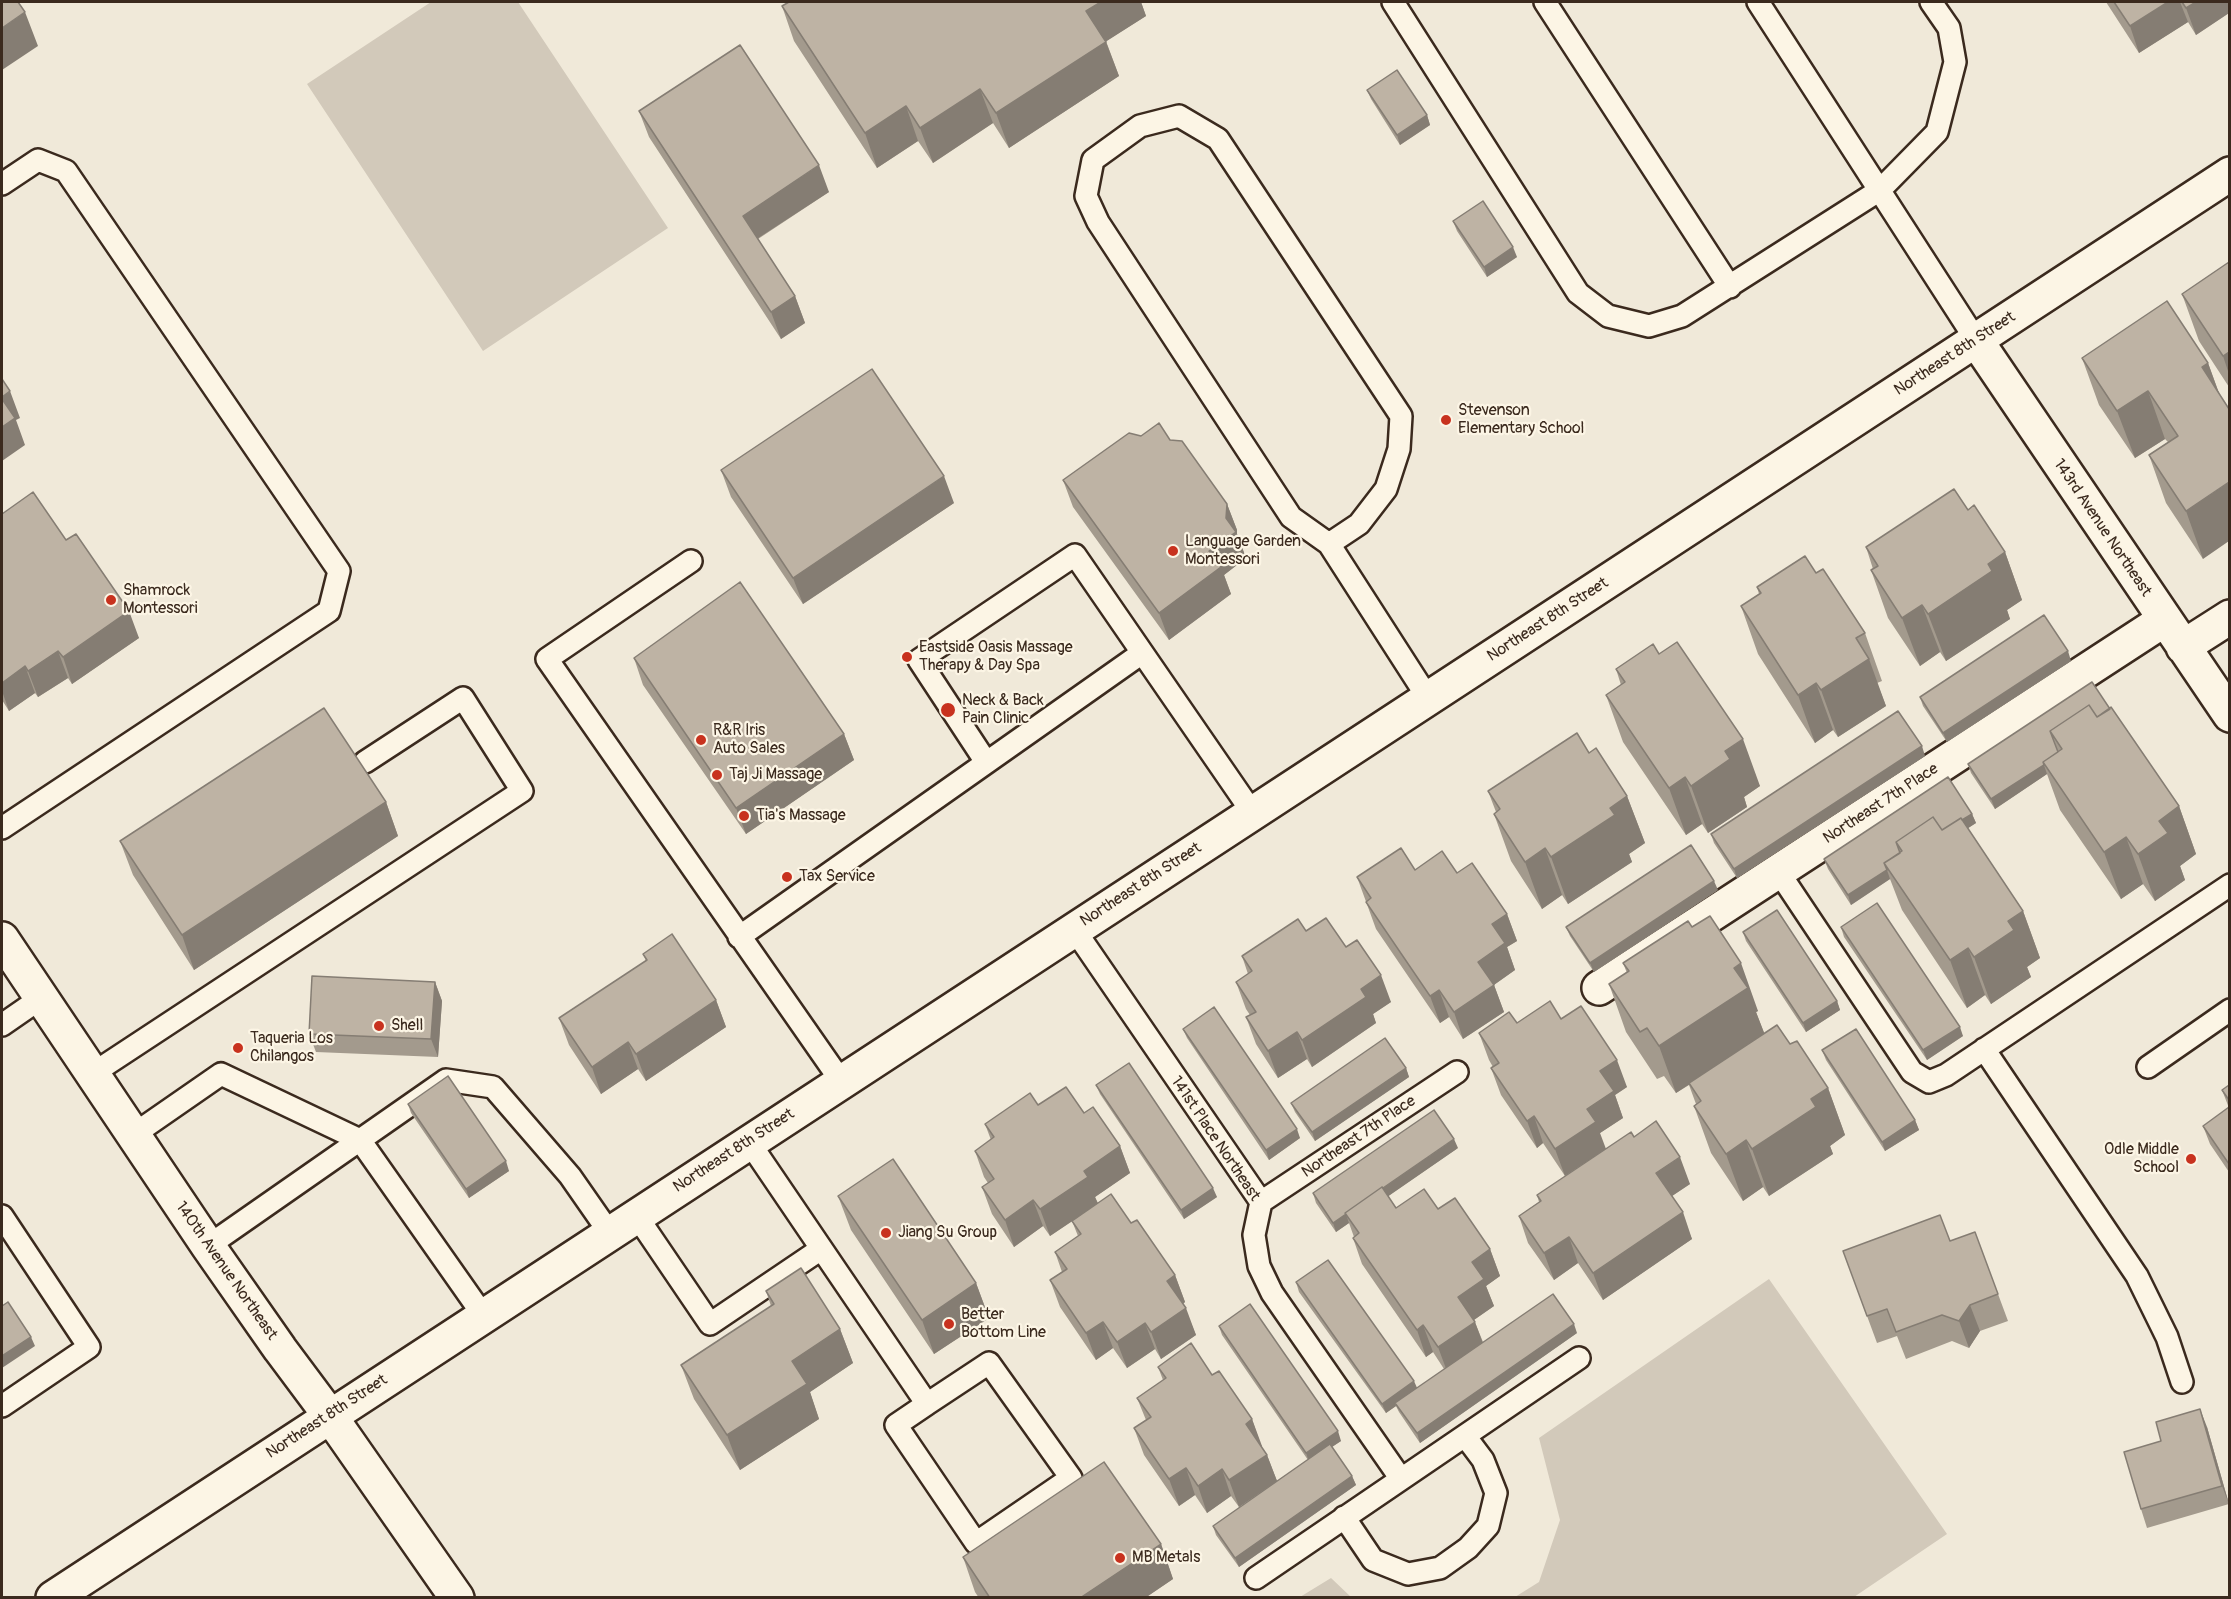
<!DOCTYPE html>
<html>
<head>
<meta charset="utf-8">
<style>
  body { margin:0 }
  #map { position:relative; width:2231px; height:1599px; overflow:hidden; background:#f0e9d9; font-family:Pangolin,sans-serif }
  canvas { display:block }
  .frame { position:absolute; inset:0; border:3px solid #3b2a1e; pointer-events:none }
</style>
</head>
<body>
<div id="map">
<canvas width="2231" height="1599"></canvas>
<div class="frame"></div>
</div>
<script>
const c = document.querySelector('canvas').getContext('2d');
c.lineJoin = 'round';
function fill(path, color) { c.fillStyle = color; c.fill(path, 'evenodd'); }
const toPath = rows => new Path2D(rows.map(r => 'M' + r).join(''));
function strokePath(path, color, width, dash) { c.strokeStyle = color; c.lineWidth = width; c.lineCap = dash ? 'butt' : 'round'; c.setLineDash(dash || []); c.stroke(path); }
function write(font, color, halo, rows, align = 'center') {
  c.font = font + ' Pangolin,sans-serif'; c.lineWidth = 4.5; c.setLineDash([]); c.textBaseline = 'middle'; c.strokeStyle = halo; c.fillStyle = color; for (const [text, x, y, turn = 0] of rows) {
    c.save(); c.translate(x, y); c.rotate((+turn || 0) * Math.PI / 180); c.textAlign = isNaN(turn) ? turn : align; if (halo) c.strokeText(text, 0, 0); c.fillText(text, 0, 0); c.restore();
  }
}
fill(toPath([
  [431,2,518,2,668,228,483,351,307,84],
  [1769,1279,1947,1534,1854,1597,1515,1597,1539,1582,1560,1520,1539,1438],
  [1331,1578,1351,1597,1300,1597]
]), '#d2c9ba');
const service = toPath([
  [1393,2,1578,293,1608,316,1649,326,1682,316,1880,190,1937,132,1955,62,1949,28,1931,2],
  [1545,2,1730,287],
  [1758,2,1976,340],
  [2,184,38,160,66,171,339,571,329,611,2,828],
  [1329,544,1359,524,1386,489,1399,449,1401,416,1218,139,1179,116,1140,126,1093,160,1086,196,1098,222,1291,517,1329,544,1428,698],
  [691,561,547,659,841,1081],
  [986,762,919,660,1075,555,1252,812],
  [1778,871,1912,1072,1929,1082,1946,1075,2230,885],
  [1074,929,1261,1202,1254,1235,1259,1266,1272,1293,1401,1479],
  [739,937,1142,653],
  [2,1025,41,998],
  [1984,1049,2137,1276,2167,1337,2182,1382],
  [2148,1067,2230,1010],
  [92,1074,522,791,463,698,365,762],
  [133,1135,221,1074,360,1140,483,1315],
  [749,1142,927,1404,989,1363,1071,1478,976,1543,896,1425,927,1404],
  [1261,1202,1457,1072],
  [636,1215,710,1324,821,1249],
  [2,1216,89,1347,2,1406],
  [208,1246,446,1080,493,1087,570,1176,609,1232],
  [1344,1517,1373,1560,1408,1574,1440,1568,1468,1548,1488,1526,1496,1493,1483,1460,1465,1436],
  [1256,1578,1579,1358]
]);
const minor = toPath([
  [1976,340,2230,715],
  [2183,647,2230,617],
  [1599,988,2164,620]
]);
const tertiary = toPath([
  [330,1416,457,1598]
]);
const secondary = toPath([
  [2,939,208,1246,280,1349,330,1416]
]);
const primary = toPath([
  [53,1598,2230,174]
]);
strokePath(service, '#3b2a1e', 26);
strokePath(minor, '#3b2a1e', 38);
strokePath(tertiary, '#3b2a1e', 38);
strokePath(secondary, '#3b2a1e', 38);
strokePath(primary, '#3b2a1e', 38);
strokePath(service, '#fcf5e5', 21);
strokePath(minor, '#fcf5e5', 33);
strokePath(tertiary, '#fcf5e5', 33);
strokePath(secondary, '#fcf5e5', 33);
strokePath(primary, '#fcf5e5', 33);
fill(toPath([
  [789,2,1141,2,1146,16,1106,41,1119,76,1009,148,993,123,933,163,918,141,877,168,794,41,782,6],
  [2106,2,2229,2,2229,13,2196,35,2188,22,2139,53],
  [1367,90,1427,115,1430,125,1400,145,1371,99],
  [639,111,829,192,758,239,795,296,805,323,781,339,649,137],
  [1453,221,1517,257,1487,277,1457,231],
  [2229,262,2229,387,2199,341,2182,294],
  [2082,358,2208,363,2219,393,2203,559,2166,503,2149,455,2168,442,2165,439,2135,458,2099,405],
  [1141,436,1170,440,1227,504,1237,530,1237,534,1246,558,1224,575,1231,594,1169,640,1073,507,1063,480],
  [721,470,954,503,803,604,731,497],
  [1968,510,2005,552,2022,600,2007,610,2010,619,1946,661,1940,652,1920,666,1888,618,1871,570,1873,569,1866,547],
  [2,514,66,540,139,638,72,684,68,678,38,697,35,693,9,711,2,700],
  [1816,573,1865,633,1882,681,1877,683,1886,706,1838,737,1833,730,1815,743,1758,654,1741,606,1759,594,1757,587],
  [1659,654,1760,786,1744,797,1747,807,1708,833,1702,824,1686,835,1623,742,1606,695,1621,685,1616,669],
  [634,658,844,734,854,760,746,834,643,685],
  [2071,661,1947,742,1923,706,1920,697],
  [2110,709,2179,806,2196,854,2180,866,2185,880,2155,901,2143,884,2121,899,2060,810,2047,774,1995,809,1971,773,1968,764],
  [1589,753,1627,796,1645,843,1629,854,1632,862,1568,904,1562,895,1542,909,1511,861,1494,814,1496,812,1488,791],
  [1925,756,1737,878,1714,843,1711,834],
  [386,802,398,836,194,970,133,875,120,841],
  [1972,814,1976,823,1968,828,2023,911,2040,958,2027,967,2031,977,1991,1004,1985,995,1967,1008,1902,910,1890,879,1851,905,1828,869,1824,859],
  [1415,870,1457,873,1507,914,1517,941,1507,947,1515,970,1494,985,1504,1012,1463,1039,1449,1017,1440,1023,1376,929,1357,877],
  [1718,890,1594,972,1570,936,1566,927],
  [1692,927,1758,1011,1756,1012,1764,1033,1790,1044,1828,1088,1845,1135,1830,1146,1833,1154,1769,1196,1763,1187,1743,1201,1711,1153,1694,1106,1696,1104,1689,1085,1676,1093,1664,1076,1657,1079,1626,1032,1609,984,1627,973,1623,963],
  [1841,927,1963,1036,1927,1060,1844,937],
  [1306,931,1346,947,1391,1002,1373,1014,1376,1023,1312,1067,1307,1059,1278,1078,1256,1044,1246,1017,1250,1015,1246,1009,1236,982,1248,974,1242,956],
  [1743,932,1837,1001,1840,1010,1806,1032,1746,941],
  [643,954,716,1000,726,1027,646,1081,638,1069,601,1094,569,1045,559,1018,646,961],
  [435,982,442,1001,438,1057,316,1052,309,1034],
  [1561,1019,1627,1087,1615,1095,1623,1118,1600,1133,1565,1176,1543,1143,1537,1148,1501,1095,1491,1068,1493,1067,1489,1060,1479,1033,1517,1023],
  [1183,1029,1300,1138,1269,1160,1187,1038],
  [1822,1050,1915,1120,1919,1130,1885,1151,1826,1060],
  [1406,1068,1409,1077,1315,1141,1295,1112,1291,1103],
  [1096,1085,1217,1197,1184,1219,1100,1094],
  [2229,1085,2229,1172,2210,1144,2203,1126,2229,1108,2222,1090],
  [408,1104,509,1171,469,1198,411,1113],
  [1038,1105,1084,1113,1120,1146,1130,1173,1095,1197,1098,1203,1131,1223,1175,1275,1185,1302,1183,1304,1196,1335,1161,1359,1155,1349,1127,1368,1113,1348,1096,1360,1060,1307,1050,1280,1062,1272,1055,1252,1078,1236,1072,1221,1082,1214,1050,1236,1043,1226,1014,1247,992,1214,982,1187,988,1183,984,1177,975,1151,991,1140,985,1124],
  [1634,1137,1690,1184,1672,1196,1692,1239,1603,1300,1578,1263,1554,1280,1528,1243,1519,1216,1539,1202,1537,1195],
  [1458,1148,1388,1196,1396,1208,1438,1209,1490,1249,1500,1276,1486,1286,1494,1306,1474,1320,1483,1342,1577,1333,1420,1443,1399,1412,1396,1406,1386,1413,1299,1292,1296,1282,1417,1388,1444,1369,1433,1352,1426,1357,1362,1264,1353,1238,1354,1237,1349,1223,1336,1232,1316,1203,1313,1193],
  [838,1196,976,1283,989,1318,934,1354,851,1230],
  [1975,1232,2008,1321,1980,1331,1969,1348,1952,1341,1906,1359,1897,1336,1877,1343,1843,1251,1950,1241],
  [766,1291,840,1329,853,1363,810,1392,819,1419,740,1470,694,1399,681,1365,771,1306],
  [1219,1326,1341,1441,1332,1447,1352,1476,1356,1485,1239,1567,1216,1535,1213,1526,1272,1485,1239,1507,1231,1496,1207,1513,1195,1495,1179,1506,1144,1455,1134,1428,1146,1420,1137,1398,1163,1380,1158,1367,1212,1375,1252,1419,1261,1446,1267,1455,1277,1481,1308,1460,1222,1335],
  [2207,1427,2229,1504,2147,1528,2141,1509,2161,1441],
  [1161,1544,1173,1579,1145,1598,979,1598,975,1592,963,1557]
]), '#a39a8d');
fill(toPath([
  [1101,2,1141,2,1146,16,1099,46,1086,11],
  [2168,2,2180,2,2188,22,2139,53,2130,26],
  [2196,2,2229,2,2229,13,2196,35,2186,8],
  [25,12,38,46,2,70,2,28],
  [1106,42,1119,76,1009,148,996,113],
  [980,89,993,123,933,163,920,128],
  [906,106,918,141,877,168,865,133],
  [1427,115,1430,125,1400,145,1397,135],
  [819,165,829,192,752,242,743,216],
  [1513,247,1517,257,1487,277,1484,267],
  [795,296,805,323,781,339,771,312],
  [2229,352,2229,374,2223,356],
  [2208,363,2225,410,2202,367],
  [10,391,20,418,16,420,25,445,2,461,2,397],
  [2148,391,2165,439,2135,458,2117,411],
  [944,476,954,503,803,604,793,578],
  [2229,482,2229,541,2203,559,2186,511],
  [1227,504,1237,530,1237,534,1246,558,1224,575,1231,594,1169,640,1159,613,1209,551,1226,518],
  [2005,552,2022,600,2007,610,2010,619,1946,661,1928,614,1988,564],
  [1922,605,1940,652,1920,666,1902,618],
  [129,611,139,638,72,684,63,657],
  [58,651,68,678,38,697,28,671],
  [2068,651,2071,661,1947,742,1943,733],
  [1869,659,1886,706,1838,737,1821,690],
  [25,666,35,693,9,711,2,691,2,683],
  [1816,683,1833,730,1815,743,1798,695],
  [844,734,854,760,746,834,736,808],
  [1743,739,1760,786,1744,797,1747,807,1708,833,1691,786,1725,751],
  [1922,746,1925,756,1737,878,1734,869],
  [2044,765,2047,774,1995,809,1991,799],
  [1685,777,1702,824,1686,835,1669,788],
  [1627,796,1645,843,1629,854,1632,862,1568,904,1551,857,1610,808],
  [386,802,398,836,194,970,182,935],
  [2179,806,2196,854,2180,866,2185,880,2155,901,2138,854,2159,821],
  [1972,814,1976,823,1908,867,1905,858],
  [2126,837,2143,884,2121,899,2104,852],
  [1545,848,1562,895,1542,909,1525,862],
  [1887,870,1890,879,1851,905,1848,895],
  [1714,881,1718,890,1594,972,1590,963],
  [2023,911,2040,958,2027,967,2031,977,1991,1004,1974,957,2008,921],
  [1507,914,1517,941,1507,947,1515,970,1488,989,1478,962,1492,924],
  [1968,948,1985,995,1967,1008,1950,960],
  [1741,963,1758,1011,1756,1012,1765,1035,1676,1093,1659,1046,1734,968],
  [1381,975,1391,1002,1373,1014,1376,1023,1312,1067,1302,1040,1361,989],
  [435,982,442,1001,438,1057,431,1039],
  [1494,985,1504,1012,1463,1039,1454,1012],
  [1439,990,1449,1017,1440,1023,1430,996],
  [716,1000,726,1027,646,1081,636,1054],
  [1837,1001,1840,1010,1806,1032,1803,1023],
  [1960,1027,1963,1036,1927,1060,1923,1050],
  [1297,1032,1307,1059,1278,1078,1268,1051],
  [628,1042,638,1069,601,1094,592,1067],
  [1617,1060,1627,1087,1615,1095,1623,1118,1600,1133,1606,1149,1565,1176,1555,1149,1587,1109,1600,1071],
  [1406,1068,1409,1077,1315,1141,1312,1132],
  [1828,1088,1845,1135,1830,1146,1833,1154,1769,1196,1752,1149,1811,1099],
  [1534,1116,1543,1143,1537,1148,1527,1121],
  [1915,1120,1919,1130,1885,1151,1882,1142],
  [1297,1129,1300,1138,1269,1160,1266,1150],
  [1454,1139,1458,1148,1351,1222,1346,1214],
  [1746,1140,1763,1187,1743,1201,1726,1154],
  [1120,1146,1130,1173,1095,1197,1098,1204,1050,1236,1040,1209,1084,1171],
  [1680,1157,1690,1184,1666,1200,1656,1173],
  [506,1161,509,1171,469,1198,466,1189],
  [1213,1188,1217,1197,1184,1219,1181,1210],
  [1033,1200,1043,1226,1014,1247,1005,1220],
  [1683,1212,1692,1239,1603,1300,1593,1273],
  [1346,1214,1349,1223,1336,1232,1333,1223],
  [1569,1237,1578,1263,1554,1280,1544,1253],
  [1490,1249,1500,1276,1486,1286,1494,1306,1468,1324,1458,1297,1472,1262],
  [1175,1275,1185,1302,1177,1308,1167,1281],
  [976,1283,989,1318,934,1354,922,1320],
  [1970,1305,1980,1331,1969,1348,1959,1321],
  [1186,1308,1196,1335,1161,1359,1151,1332],
  [1103,1322,1113,1348,1096,1360,1086,1333],
  [1475,1322,1485,1349,1448,1374,1438,1347],
  [1145,1323,1155,1349,1127,1368,1117,1342],
  [1574,1324,1577,1333,1420,1443,1417,1433],
  [1423,1325,1433,1352,1426,1357,1417,1330],
  [840,1329,853,1363,810,1392,819,1419,740,1470,727,1435,792,1361],
  [31,1337,35,1346,2,1368,2,1356],
  [1414,1381,1418,1390,1395,1403,1396,1406,1386,1413,1382,1404],
  [2200,1409,2207,1427,2229,1504,2222,1486],
  [1252,1419,1262,1446,1255,1450,1246,1424],
  [1338,1431,1341,1441,1309,1462,1306,1453],
  [1267,1455,1277,1481,1239,1507,1229,1480],
  [1186,1468,1195,1495,1179,1506,1169,1479],
  [1222,1469,1231,1496,1207,1513,1198,1486],
  [1352,1476,1356,1485,1239,1567,1235,1558],
  [1161,1544,1173,1579,1145,1598,1080,1598]
]), '#857d73');
const building = toPath([
  [2,2,18,2,25,12,2,28,2,2],
  [789,2,1101,2,1086,11,1106,42,996,113,980,89,920,128,906,106,865,133,782,6,789,2],
  [2114,2,2168,2,2130,26,2114,2],
  [2182,2,2196,2,2186,8,2182,2],
  [740,45,819,165,743,216,795,296,771,312,639,111,740,45],
  [1397,70,1427,115,1397,135,1367,90,1397,70],
  [1483,201,1513,247,1484,267,1453,221,1483,201],
  [2229,262,2229,353,2229,352,2223,356,2182,294,2229,262],
  [2167,301,2208,363,2202,367,2229,409,2229,482,2186,511,2149,455,2178,436,2148,391,2117,411,2082,358,2167,301],
  [872,369,944,476,793,578,721,470,872,369],
  [2,379,10,391,2,397,2,379],
  [2,399,15,418,2,427,2,399],
  [1159,423,1170,440,1182,441,1227,504,1226,518,1236,532,1209,551,1221,567,1159,613,1063,480,1129,433,1141,436,1159,423],
  [1954,489,1968,510,1974,505,2005,552,1988,564,1992,571,1928,614,1922,605,1902,618,1871,570,1878,566,1866,547,1954,489],
  [33,492,66,540,76,534,129,611,63,657,58,651,28,671,25,666,2,683,2,514,33,492],
  [1805,556,1816,573,1823,569,1865,633,1856,638,1869,659,1821,690,1816,683,1798,695,1741,606,1761,593,1757,587,1805,556],
  [740,582,844,734,736,808,634,658,740,582],
  [2044,615,2068,651,1943,733,1920,697,2044,615],
  [1677,642,1743,739,1725,751,1730,759,1691,786,1685,777,1669,788,1606,695,1625,682,1616,669,1653,644,1659,654,1677,642],
  [2092,682,2110,709,2097,717,2089,705,2050,731,2058,752,2043,762,2044,765,1991,799,1968,764,2092,682],
  [2089,705,2097,717,2111,707,2179,806,2159,821,2168,833,2138,854,2126,837,2104,852,2043,762,2062,749,2050,731,2089,705],
  [324,708,386,802,182,935,120,841,324,708],
  [1898,711,1922,746,1734,869,1711,834,1898,711],
  [1577,733,1589,753,1596,748,1627,796,1610,808,1615,815,1551,857,1545,848,1525,862,1494,814,1500,809,1488,791,1577,733],
  [1948,777,1972,814,1962,820,1961,818,1942,830,1933,817,1896,842,1900,853,1884,863,1887,870,1848,895,1824,859,1948,777],
  [1933,817,1942,830,1961,818,2023,911,2008,921,2014,930,1974,957,1968,948,1950,960,1884,863,1902,851,1896,842,1933,817],
  [1691,845,1714,881,1590,963,1566,927,1691,845],
  [1401,848,1415,870,1442,851,1457,873,1472,863,1507,914,1492,924,1505,943,1478,962,1494,985,1454,1012,1439,990,1430,996,1366,902,1371,898,1357,877,1401,848],
  [1877,903,1960,1027,1923,1050,1841,927,1877,903],
  [1777,910,1837,1001,1803,1023,1743,932,1777,910],
  [1710,916,1741,963,1734,968,1748,988,1659,1046,1647,1028,1640,1032,1609,984,1629,971,1623,963,1688,921,1692,927,1710,916],
  [1326,918,1346,947,1357,940,1381,975,1361,989,1366,997,1302,1040,1297,1032,1268,1051,1246,1017,1256,1012,1236,982,1252,971,1242,956,1298,919,1306,931,1326,918],
  [672,934,716,1000,636,1054,628,1042,592,1067,559,1018,647,960,643,954,672,934],
  [312,976,435,982,431,1039,309,1034,312,976],
  [1550,1001,1561,1019,1581,1006,1617,1060,1600,1071,1614,1091,1587,1109,1596,1122,1555,1149,1534,1116,1527,1121,1491,1068,1499,1063,1479,1033,1509,1012,1517,1023,1550,1001],
  [1214,1007,1297,1129,1266,1150,1183,1029,1214,1007],
  [1777,1025,1790,1044,1797,1041,1828,1088,1811,1099,1816,1107,1752,1149,1746,1140,1726,1154,1694,1106,1701,1101,1689,1083,1777,1025],
  [1856,1029,1915,1120,1882,1142,1822,1050,1856,1029],
  [1385,1038,1406,1068,1312,1132,1291,1103,1385,1038],
  [1129,1063,1213,1188,1181,1210,1096,1085,1129,1063],
  [448,1076,506,1161,466,1189,408,1104,448,1076],
  [2229,1085,2229,1100,2222,1090,2229,1085],
  [1066,1087,1084,1113,1093,1107,1120,1146,1084,1171,1088,1177,1040,1209,1033,1200,1005,1220,982,1187,994,1179,975,1151,994,1137,985,1124,1030,1093,1038,1105,1066,1087],
  [2229,1107,2229,1164,2203,1126,2229,1107],
  [1434,1110,1454,1139,1383,1188,1382,1187,1345,1213,1346,1214,1333,1223,1313,1193,1434,1110],
  [1656,1121,1680,1157,1656,1173,1683,1212,1593,1273,1569,1237,1544,1253,1519,1216,1541,1201,1537,1195,1631,1132,1634,1137,1656,1121],
  [893,1159,976,1283,922,1320,838,1196,893,1159],
  [1382,1187,1396,1208,1424,1189,1438,1209,1455,1198,1490,1249,1472,1262,1484,1279,1458,1297,1475,1322,1438,1347,1423,1325,1417,1330,1353,1238,1359,1233,1345,1213,1382,1187],
  [1111,1194,1131,1223,1137,1220,1175,1275,1167,1281,1186,1308,1151,1332,1145,1323,1117,1342,1103,1322,1086,1333,1050,1280,1067,1269,1055,1252,1081,1234,1072,1221,1111,1194],
  [1940,1215,1950,1241,1975,1232,1998,1294,1970,1305,1959,1321,1942,1315,1896,1332,1887,1309,1867,1316,1843,1251,1940,1215],
  [1328,1260,1414,1381,1382,1404,1296,1282,1328,1260],
  [801,1268,840,1329,792,1361,807,1384,727,1435,681,1365,774,1304,766,1291,801,1268],
  [1553,1294,1574,1324,1417,1433,1395,1403,1553,1294],
  [8,1302,31,1337,2,1356,2,1306,8,1302],
  [1250,1304,1338,1431,1306,1453,1219,1326,1250,1304],
  [1191,1343,1212,1375,1219,1371,1252,1419,1246,1424,1267,1455,1229,1480,1222,1469,1198,1486,1186,1468,1169,1479,1134,1428,1151,1417,1137,1398,1166,1378,1158,1367,1191,1343],
  [2200,1409,2222,1486,2141,1509,2124,1452,2161,1441,2156,1422,2200,1409],
  [1330,1444,1352,1476,1235,1558,1213,1526,1330,1444],
  [1104,1462,1161,1544,1080,1598,990,1598,963,1557,1104,1462]
]);
fill(building, '#beb3a4');
strokePath(building, '#857d73', 1.5);
for (const [x, y, r, color] of [
  [1446,420,6,"#c8321e"],
  [1173,551,6,"#c8321e"],
  [111,600,6,"#c8321e"],
  [907,657,6,"#c8321e"],
  [948,710,8,"#c8321e"],
  [701,740,6,"#c8321e"],
  [717,775,6,"#c8321e"],
  [744,816,6,"#c8321e"],
  [787,877,6,"#c8321e"],
  [379,1026,6,"#c8321e"],
  [238,1048,6,"#c8321e"],
  [2191,1159,6,"#c8321e"],
  [886,1233,6,"#c8321e"],
  [949,1324,6,"#c8321e"],
  [1120,1558,6,"#c8321e"]
]) { const dot = new Path2D(); dot.arc(x, y, r, 0, 2 * Math.PI); c.fillStyle = color; c.fill(dot); strokePath(dot, '#fcf5e5', 2); }
write('16px', '#3b2a1e', '#fcf5e5', [
  ["Northeast 8th Street",1955,354,-33],
  ["143rd Avenue Northeast",2102,528,56],
  ["Northeast 8th Street",1548,620,-33],
  ["Northeast 7th Place",1881,804,-33],
  ["Northeast 8th Street",1141,885,-33],
  ["Northeast 7th Place",1359,1137,-34],
  ["141st Place Northeast",1215,1139,56],
  ["Northeast 8th Street",734,1151,-33],
  ["140th Avenue Northeast",226,1271,55],
  ["Northeast 8th Street",327,1417,-33]
]);
write('16px', '#3b2a1e', '#fcf5e5', [
  ["Stevenson",1458,411],
  ["Elementary School",1458,429],
  ["Language Garden",1185,542],
  ["Montessori",1185,560],
  ["Shamrock",123,591],
  ["Montessori",123,609],
  ["Eastside Oasis Massage",919,648],
  ["Therapy & Day Spa",919,666],
  ["Neck & Back",962,701],
  ["Pain Clinic",962,719],
  ["R&R Iris",713,731],
  ["Auto Sales",713,749],
  ["Taj Ji Massage",729,775],
  ["Tia's Massage",756,816],
  ["Tax Service",799,877],
  ["Shell",391,1026],
  ["Taqueria Los",250,1039],
  ["Chilangos",250,1057],
  ["Odle Middle",2179,1150,"right"],
  ["School",2179,1168,"right"],
  ["Jiang Su Group",898,1233],
  ["Better",961,1315],
  ["Bottom Line",961,1333],
  ["MB Metals",1132,1558]
], 'left');
</script>
</body>
</html>
